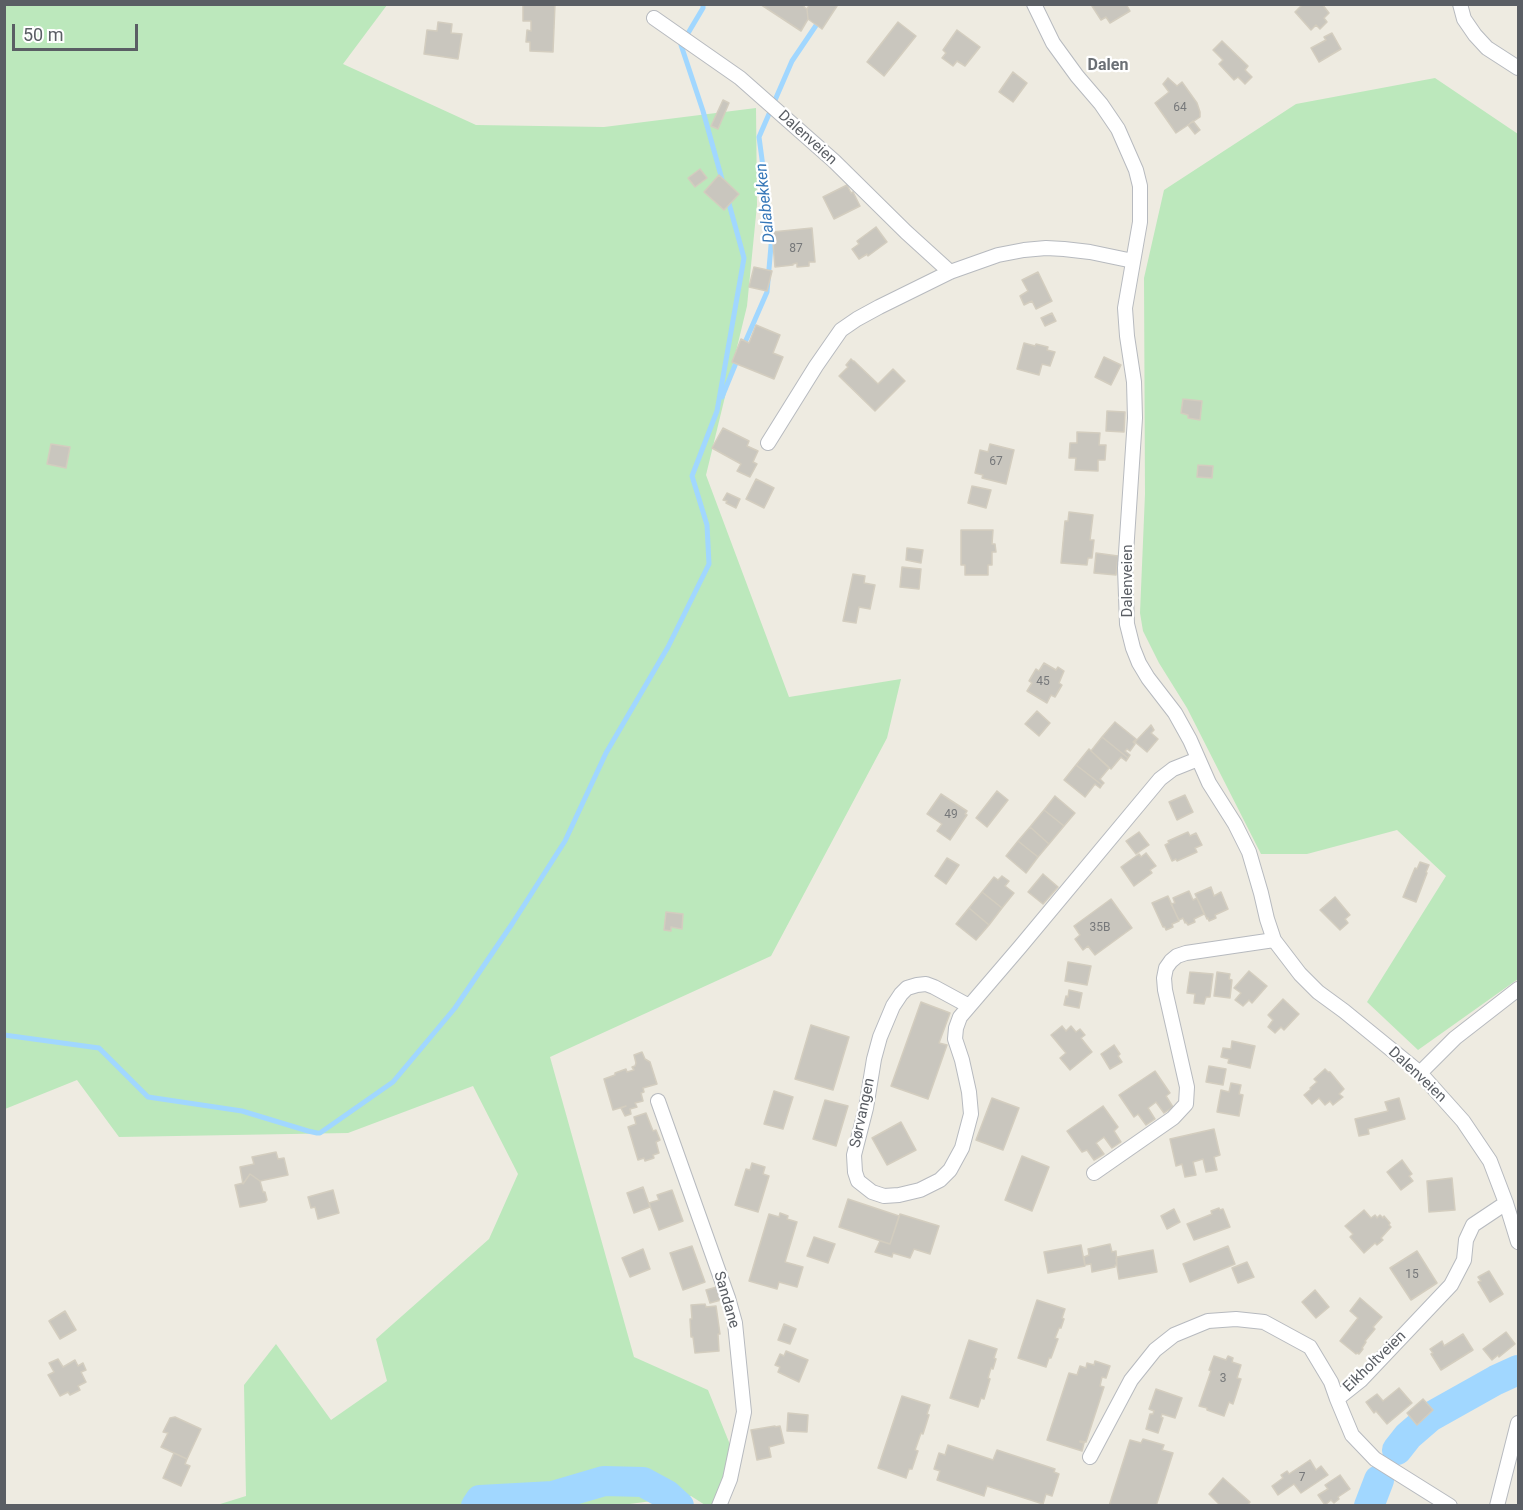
<!DOCTYPE html>
<html>
<head>
<meta charset="utf-8">
<style>
  body { margin:0 }
  #map { position:relative; width:1523px; height:1510px; overflow:hidden; background:#eeebe1; font-family:Roboto,sans-serif }
  canvas { display:block }
  .frame { position:absolute; inset:0; border:6px solid #5a5e64; pointer-events:none }
  .scale { position:absolute; left:12px; top:24px; width:126px; height:27px; box-sizing:border-box; border:3px solid #5a5e64; border-top:0; padding-left:8px; font-size:18px; line-height:21px; white-space:nowrap; color:#5a5e64; -webkit-text-stroke:4px #fff; paint-order:stroke }
</style>
</head>
<body>
<div id="map">
<canvas width="1523" height="1510"></canvas>
<div class="frame"></div>
<div class="scale">50 m</div>
</div>
<script>
const c = document.querySelector('canvas').getContext('2d');
c.lineJoin = 'round';
function fill(path, color) { c.fillStyle = color; c.fill(path, 'evenodd'); }
const toPath = rows => new Path2D(rows.map(r => 'M' + r).join(''));
function strokePath(path, color, width, dash) { c.strokeStyle = color; c.lineWidth = width; c.lineCap = dash ? 'butt' : 'round'; c.setLineDash(dash || []); c.stroke(path); }
function write(font, color, halo, rows, align = 'center') {
  c.font = font + ' Roboto,sans-serif'; c.lineWidth = 4.5; c.setLineDash([]); c.textBaseline = 'middle'; c.strokeStyle = halo; c.fillStyle = color; for (const [text, x, y, turn = 0] of rows) {
    c.save(); c.translate(x, y); c.rotate((+turn || 0) * Math.PI / 180); c.textAlign = isNaN(turn) ? turn : align; if (halo) c.strokeText(text, 0, 0); c.fillText(text, 0, 0); c.restore();
  }
}
fill(toPath([
  [5,5,387,5,343,64,476,125,604,127,756,108,757,205,747,306,706,475,789,697,901,679,887,738,771,956,550,1057,634,1357,708,1390,735,1457,719,1505,705,1505,691,1496,614,1506,217,1505,246,1496,244,1385,276,1344,331,1420,387,1381,376,1339,489,1239,518,1174,473,1086,348,1133,119,1137,77,1080,5,1109],
  [1435,78,1518,134,1518,979,1418,1050,1367,1002,1446,876,1397,830,1307,854,1261,854,1187,708,1159,663,1143,631,1140,613,1145,494,1144,278,1164,190,1296,104]
]), '#bce8bc');
strokePath(toPath([
  [703,4,703,8,681,45,703,111,723,183],
  [743,347,767,292,772,234,759,137,792,61,819,21],
  [722,397,738,358],
  [4,1035,99,1048,148,1097,242,1111,308,1131,317,1133,320,1133,393,1082,455,1008,512,924,565,841,606,753,668,647,709,564,707,525,692,476,717,411,744,258,728,200]
]), '#a1d7ff', 5);
strokePath(toPath([
  [1397,1450,1408,1436,1430,1417,1496,1380,1518,1370],
  [476,1506,480,1500,553,1496,604,1481,643,1482,667,1495,679,1506],
  [1369,1506,1379,1480]
]), '#a1d7ff', 30);
const building = toPath([
  [523,4,555,4,553,52,530,51,530,42,526,42,527,30,531,31,531,21,523,21,523,4],
  [760,4,805,4,804,7,807,9,808,19,801,31,760,4],
  [810,4,834,4,837,6,822,29,808,19,807,9,810,4],
  [1094,4,1126,4,1130,11,1110,23,1106,17,1101,20,1092,6,1094,4],
  [1303,4,1322,4,1329,13,1324,18,1327,22,1320,29,1316,25,1311,30,1295,12,1303,4],
  [438,22,452,24,451,33,462,34,458,59,424,54,427,30,437,31,438,22],
  [898,22,916,36,884,76,867,62,898,22],
  [957,30,980,47,965,66,957,61,953,66,942,58,946,53,943,50,957,30],
  [1332,33,1341,49,1319,62,1311,48,1326,40,1324,37,1332,33],
  [1222,41,1248,66,1245,70,1252,77,1245,84,1238,77,1234,80,1219,64,1223,60,1213,50,1222,41],
  [1013,72,1027,83,1013,102,999,92,1013,72],
  [1168,78,1177,86,1182,82,1197,103,1200,112,1200,117,1176,133,1155,103,1169,92,1163,84,1168,78],
  [723,100,729,103,718,129,711,126,723,100],
  [1193,121,1200,130,1195,134,1188,125,1193,121],
  [700,169,707,178,695,187,688,178,700,169],
  [719,175,739,194,724,210,704,192,719,175],
  [847,185,851,193,853,192,860,206,834,219,823,197,847,185],
  [876,227,887,242,868,256,867,254,859,259,852,249,859,244,857,241,876,227],
  [812,228,815,262,809,262,809,266,797,267,797,263,793,264,793,265,775,267,772,232,812,228],
  [754,267,772,271,767,291,749,287,754,267],
  [1038,272,1052,301,1036,309,1032,301,1024,305,1020,296,1028,291,1022,280,1038,272],
  [1052,313,1056,321,1045,326,1041,318,1052,313],
  [756,325,780,335,773,353,783,357,774,379,732,362,741,339,749,343,756,325],
  [1024,343,1035,346,1036,344,1048,347,1047,350,1055,352,1050,366,1042,364,1039,375,1017,369,1024,343],
  [1104,357,1121,365,1111,385,1095,377,1104,357],
  [851,359,853,361,854,361,878,384,893,369,905,381,875,411,839,376,848,367,846,365,851,359],
  [1183,399,1202,401,1200,420,1188,418,1188,415,1181,413,1183,399],
  [1107,411,1125,412,1124,432,1106,431,1107,411],
  [723,428,749,441,747,446,758,451,753,462,757,464,750,477,737,471,741,464,712,448,723,428],
  [1077,432,1100,433,1099,445,1106,445,1105,460,1098,460,1098,471,1075,470,1076,458,1069,458,1070,443,1077,443,1077,432],
  [51,444,70,447,66,468,47,464,51,444],
  [990,444,1014,450,1006,484,982,478,983,475,975,473,980,450,988,452,990,444],
  [1198,465,1213,466,1212,478,1197,477,1198,465],
  [756,479,774,488,764,508,746,499,756,479],
  [972,486,991,490,986,508,968,503,972,486],
  [727,493,740,499,736,508,726,503,727,501,723,500,727,493],
  [1069,512,1093,515,1090,540,1094,540,1092,558,1088,558,1087,565,1061,563,1065,521,1068,521,1069,512],
  [961,530,993,530,992,544,995,544,996,552,992,552,992,565,988,565,988,575,965,575,965,565,961,565,961,530],
  [907,548,923,550,921,563,906,560,907,548],
  [1096,553,1118,556,1116,575,1094,573,1096,553],
  [902,567,921,569,919,589,900,587,902,567],
  [853,574,865,576,864,583,875,585,870,609,859,607,856,623,843,621,853,574],
  [1044,663,1056,670,1058,667,1064,671,1059,683,1062,685,1055,697,1051,695,1047,703,1027,691,1032,683,1029,681,1036,669,1039,671,1044,663],
  [1037,711,1050,723,1039,736,1025,724,1037,711],
  [1115,722,1136,739,1133,742,1135,744,1130,751,1127,749,1125,751,1130,755,1128,758,1102,737,1115,722],
  [1151,725,1154,730,1151,733,1158,739,1147,752,1135,742,1151,725],
  [1102,737,1128,758,1126,761,1121,757,1111,769,1091,751,1102,737],
  [1089,749,1109,768,1100,779,1104,783,1102,785,1076,765,1089,749],
  [1076,765,1102,785,1100,788,1095,784,1085,797,1064,780,1076,765],
  [997,791,1008,800,987,827,976,818,997,791],
  [941,794,967,811,965,814,967,815,950,840,937,831,942,824,927,814,941,794],
  [1185,795,1193,812,1177,820,1169,802,1185,795],
  [1055,796,1075,813,1064,826,1044,810,1055,796],
  [1044,810,1064,826,1049,844,1030,827,1044,810],
  [1030,827,1049,844,1038,857,1018,841,1030,827],
  [1139,832,1149,845,1136,854,1126,841,1139,832],
  [1188,832,1190,836,1196,833,1202,845,1195,848,1197,852,1177,861,1176,859,1172,861,1165,845,1169,843,1168,841,1188,832],
  [1018,841,1038,857,1026,873,1006,856,1018,841],
  [1146,853,1156,866,1150,870,1152,873,1134,886,1121,867,1139,854,1141,857,1146,853],
  [947,858,959,865,946,884,935,876,947,858],
  [1420,862,1429,865,1426,872,1427,873,1416,902,1403,897,1415,868,1417,869,1420,862],
  [1043,874,1058,887,1043,904,1028,892,1043,874],
  [1002,876,1009,881,1005,886,1014,893,1002,908,982,892,994,877,998,880,1002,876],
  [1211,887,1214,896,1221,892,1228,909,1215,915,1216,918,1209,921,1208,918,1207,919,1195,894,1211,887],
  [1189,891,1193,900,1197,898,1204,914,1194,919,1195,922,1188,925,1186,922,1185,923,1183,918,1179,920,1171,904,1175,903,1173,898,1189,891],
  [982,892,1002,908,989,925,969,908,982,892],
  [1168,896,1179,921,1172,924,1173,927,1166,930,1165,927,1163,927,1152,903,1168,896],
  [1335,897,1350,915,1345,919,1348,923,1340,930,1320,910,1335,897],
  [1111,899,1132,928,1095,955,1088,946,1083,950,1075,939,1080,935,1074,926,1111,899],
  [969,908,989,925,976,940,956,924,969,908],
  [666,912,683,914,682,929,671,927,671,931,664,930,666,912],
  [1068,962,1091,966,1087,985,1065,981,1068,962],
  [1249,971,1267,986,1252,1003,1249,1000,1243,1006,1235,1000,1241,993,1234,988,1249,971],
  [1190,972,1213,974,1210,997,1206,997,1204,1004,1194,1003,1195,994,1187,993,1190,972],
  [1217,972,1230,974,1229,979,1232,980,1230,998,1214,996,1217,972],
  [1069,990,1082,993,1079,1008,1064,1005,1066,996,1068,997,1069,990],
  [1283,999,1299,1014,1284,1030,1281,1027,1275,1033,1268,1027,1273,1020,1268,1015,1283,999],
  [921,1002,950,1013,939,1043,947,1045,928,1099,891,1086,921,1002],
  [811,1025,849,1037,833,1090,795,1079,811,1025],
  [1062,1026,1066,1031,1071,1026,1076,1032,1080,1029,1085,1035,1081,1038,1092,1052,1070,1070,1060,1058,1066,1053,1051,1035,1062,1026],
  [1232,1041,1255,1046,1250,1068,1228,1063,1229,1059,1221,1057,1223,1048,1231,1049,1232,1041],
  [1114,1045,1120,1054,1118,1056,1122,1062,1110,1069,1101,1054,1114,1045],
  [642,1052,645,1059,650,1062,657,1084,643,1088,644,1092,641,1093,643,1101,635,1103,637,1107,630,1109,631,1114,625,1116,621,1108,626,1106,613,1110,604,1079,615,1075,615,1073,626,1069,627,1072,634,1070,632,1067,635,1066,636,1063,634,1055,642,1052],
  [1209,1066,1226,1069,1223,1085,1206,1082,1209,1066],
  [1325,1069,1328,1072,1330,1072,1344,1089,1339,1094,1343,1097,1333,1105,1330,1101,1325,1105,1319,1098,1312,1104,1304,1095,1311,1089,1310,1088,1317,1082,1314,1079,1325,1069],
  [1155,1071,1170,1093,1166,1096,1173,1107,1164,1113,1156,1102,1148,1108,1155,1119,1146,1125,1138,1114,1134,1117,1119,1095,1155,1071],
  [1231,1083,1241,1085,1239,1094,1243,1095,1239,1116,1217,1112,1221,1090,1229,1092,1231,1083],
  [774,1091,793,1097,783,1129,764,1124,774,1091],
  [992,1098,1019,1108,1003,1150,976,1140,992,1098],
  [1399,1098,1405,1119,1368,1129,1369,1134,1359,1136,1355,1119,1388,1111,1385,1102,1399,1098],
  [825,1100,848,1106,836,1146,813,1139,825,1100],
  [1103,1106,1118,1127,1114,1131,1121,1142,1112,1148,1104,1137,1096,1143,1104,1154,1094,1160,1087,1150,1082,1152,1067,1131,1103,1106],
  [646,1113,653,1131,656,1130,660,1140,656,1142,659,1153,653,1155,654,1158,645,1161,644,1158,638,1160,628,1127,636,1124,634,1117,646,1113],
  [901,1122,916,1150,887,1165,872,1138,901,1122],
  [1214,1129,1220,1155,1214,1157,1217,1170,1206,1172,1203,1159,1193,1162,1196,1175,1185,1177,1182,1164,1176,1166,1170,1139,1214,1129],
  [276,1152,278,1159,284,1158,288,1175,260,1181,250,1174,243,1184,240,1167,254,1164,252,1157,276,1152],
  [1022,1156,1049,1167,1032,1211,1005,1200,1022,1156],
  [1402,1160,1412,1174,1409,1176,1413,1181,1401,1190,1387,1172,1402,1160],
  [752,1163,765,1167,763,1174,769,1176,758,1212,735,1205,746,1169,750,1170,752,1163],
  [250,1174,260,1181,263,1192,265,1192,267,1200,265,1202,240,1207,235,1185,243,1183,243,1184,250,1174],
  [1452,1178,1455,1210,1429,1212,1427,1181,1452,1178],
  [643,1187,650,1207,634,1213,627,1193,643,1187],
  [333,1190,339,1213,318,1219,315,1207,311,1208,308,1197,333,1190],
  [672,1190,683,1221,659,1230,649,1203,659,1200,657,1195,672,1190],
  [848,1199,899,1216,890,1244,839,1227,848,1199],
  [1219,1208,1220,1210,1223,1209,1230,1227,1194,1240,1187,1224,1212,1214,1211,1211,1219,1208],
  [1174,1209,1180,1222,1167,1229,1161,1216,1174,1209],
  [1364,1210,1371,1218,1375,1215,1377,1218,1380,1215,1383,1218,1384,1216,1390,1223,1389,1225,1391,1227,1381,1238,1383,1240,1377,1245,1375,1243,1364,1253,1350,1237,1353,1234,1345,1226,1364,1210],
  [780,1213,788,1216,787,1219,797,1222,785,1262,803,1267,797,1287,779,1282,777,1289,749,1281,769,1214,779,1217,780,1213],
  [900,1214,939,1226,930,1254,914,1249,910,1258,893,1253,892,1257,875,1252,880,1241,890,1244,900,1214],
  [814,1237,835,1244,828,1263,807,1256,814,1237],
  [1110,1244,1112,1252,1116,1251,1117,1265,1115,1265,1115,1267,1092,1272,1091,1264,1085,1265,1084,1257,1089,1255,1088,1249,1110,1244],
  [1081,1245,1085,1266,1048,1273,1044,1252,1081,1245],
  [692,1246,705,1282,683,1290,670,1253,692,1246],
  [1228,1246,1235,1264,1190,1282,1183,1264,1228,1246],
  [643,1249,650,1269,630,1277,622,1258,643,1249],
  [1153,1250,1157,1272,1119,1279,1116,1260,1117,1257,1153,1250],
  [1417,1251,1437,1283,1411,1300,1390,1268,1417,1251],
  [1247,1262,1254,1277,1238,1283,1232,1268,1247,1262],
  [1489,1271,1503,1294,1490,1302,1478,1282,1481,1281,1478,1277,1489,1271],
  [717,1287,721,1300,710,1303,706,1290,717,1287],
  [1315,1290,1329,1307,1316,1318,1302,1302,1315,1290],
  [1360,1298,1382,1317,1373,1327,1375,1329,1365,1341,1366,1342,1362,1348,1363,1349,1359,1354,1357,1353,1356,1354,1340,1341,1358,1318,1350,1311,1360,1298],
  [1037,1300,1065,1309,1062,1318,1064,1319,1061,1328,1059,1328,1055,1338,1058,1339,1051,1358,1049,1358,1046,1367,1018,1358,1037,1300],
  [705,1304,706,1307,716,1306,720,1334,718,1334,719,1351,695,1353,693,1337,691,1337,690,1319,692,1319,691,1305,705,1304],
  [65,1311,76,1330,60,1339,49,1321,65,1311],
  [784,1324,796,1329,790,1344,778,1340,784,1324],
  [1506,1332,1515,1344,1499,1357,1498,1355,1492,1360,1483,1349,1506,1332],
  [1463,1334,1473,1350,1441,1370,1431,1354,1433,1353,1430,1349,1442,1341,1444,1346,1463,1334],
  [969,1340,997,1349,994,1358,996,1359,993,1369,991,1368,988,1378,990,1379,984,1399,981,1398,978,1407,950,1398,969,1340],
  [786,1351,808,1360,799,1382,778,1372,780,1367,775,1365,780,1354,784,1356,786,1351],
  [1214,1356,1226,1360,1228,1356,1233,1358,1232,1362,1241,1365,1237,1378,1241,1379,1233,1404,1229,1402,1224,1416,1207,1410,1207,1408,1199,1406,1211,1371,1209,1370,1214,1356],
  [58,1359,63,1367,75,1360,78,1366,83,1363,86,1370,81,1372,86,1382,78,1386,80,1390,70,1395,68,1392,60,1396,48,1375,54,1372,49,1363,58,1359],
  [1095,1361,1110,1366,1106,1378,1102,1377,1100,1386,1104,1387,1086,1442,1080,1441,1080,1442,1084,1443,1082,1451,1047,1440,1069,1373,1077,1375,1080,1366,1086,1368,1087,1363,1094,1365,1095,1361],
  [1399,1388,1412,1403,1387,1424,1376,1411,1374,1413,1366,1402,1377,1394,1383,1401,1399,1388],
  [1156,1389,1182,1398,1175,1418,1162,1414,1161,1417,1163,1418,1158,1433,1146,1429,1150,1414,1153,1414,1154,1411,1149,1409,1156,1389],
  [902,1396,930,1405,927,1414,929,1415,923,1434,921,1433,915,1450,918,1451,912,1469,909,1469,906,1478,878,1468,902,1396],
  [1423,1399,1433,1410,1417,1425,1407,1413,1423,1399],
  [788,1413,808,1415,807,1432,787,1431,788,1413],
  [175,1417,201,1429,187,1459,161,1447,168,1433,163,1432,170,1418,175,1417],
  [775,1426,775,1427,780,1426,784,1443,769,1447,771,1457,757,1460,751,1430,775,1426],
  [1143,1439,1164,1445,1162,1450,1173,1453,1156,1506,1109,1506,1130,1440,1141,1443,1143,1439],
  [948,1445,993,1460,997,1450,1055,1469,1054,1472,1059,1474,1052,1496,1046,1494,1043,1504,987,1486,984,1496,937,1480,940,1471,934,1469,939,1453,945,1455,948,1445],
  [174,1453,187,1459,185,1464,190,1466,181,1486,163,1478,174,1453],
  [1310,1460,1316,1470,1321,1466,1328,1475,1301,1493,1294,1484,1278,1495,1272,1486,1283,1478,1281,1475,1287,1471,1289,1474,1310,1460],
  [1340,1475,1350,1489,1338,1497,1339,1499,1334,1503,1331,1500,1325,1505,1318,1495,1328,1489,1325,1485,1340,1475],
  [1223,1478,1250,1502,1247,1506,1221,1506,1209,1494,1223,1478]
]);
fill(building, '#c9c6be');
strokePath(building, '#d3cdbf', 1.5);
const street = toPath([
  [1034,4,1053,43,1077,76,1101,104,1118,129,1136,170,1140,186,1140,222,1125,308,1127,336,1134,382,1135,418,1125,568,1127,624,1133,648,1139,663,1148,678,1175,713,1190,740,1209,783,1235,824,1249,852,1261,893,1267,919,1274,940,1300,974,1318,992,1344,1011,1420,1073,1463,1121,1490,1161,1506,1203,1518,1242],
  [1460,4,1464,19,1475,35,1487,48,1518,68],
  [654,18,740,78,834,161,906,232,950,272],
  [768,443,816,366,841,330,857,319,879,307,950,272,998,255,1024,250,1046,248,1064,249,1090,252,1133,261],
  [969,1006,934,987,926,984,917,985,907,988,901,994,893,1006,880,1037,874,1059,866,1108,854,1155,855,1172,858,1181,872,1192,884,1196,899,1195,920,1190,940,1180,950,1170,962,1148,971,1114,969,1092,962,1060,955,1039,956,1028,960,1017,1020,947,1160,779,1173,769,1198,759],
  [1420,1073,1455,1038,1518,989],
  [658,1101,728,1298,735,1323,744,1412,730,1479,719,1506],
  [1094,1173,1173,1118,1186,1104,1187,1087,1165,990,1164,978,1166,968,1171,961,1177,956,1186,953,1274,940],
  [1090,1457,1131,1380,1155,1350,1174,1335,1208,1321,1236,1319,1264,1322,1310,1347,1331,1382,1337,1399],
  [1450,1506,1375,1459,1352,1435,1337,1399,1361,1380,1451,1285,1464,1260,1466,1240,1473,1225,1506,1203],
  [1497,1506,1518,1423]
]);
strokePath(street, '#b7babf', 16);
strokePath(street, '#fff', 14);
write('12px', '#76787a', null, [
  ["64",1180,108],
  ["87",796,249],
  ["67",996,462],
  ["45",1043,682],
  ["49",951,815],
  ["35B",1100,928],
  ["15",1412,1275],
  ["3",1223,1379],
  ["7",1302,1478]
]);
write('15px', '#5a5e64', '#fff', [
  ["Dalenveien",807,138,42],
  ["Dalenveien",1128,581,-90],
  ["Dalenveien",1417,1075,43],
  ["Sørvangen",863,1113,-78],
  ["Sandane",726,1300,74],
  ["Eikholtveien",1375,1362,-44]
]);
write('bold 16px', '#6b7076', '#fff', [
  ["Dalen",1108,66]
]);
write('italic 16px', '#3677b8', '#fff', [
  ["Dalabekken",766,203,-96]
]);
</script>
</body>
</html>
